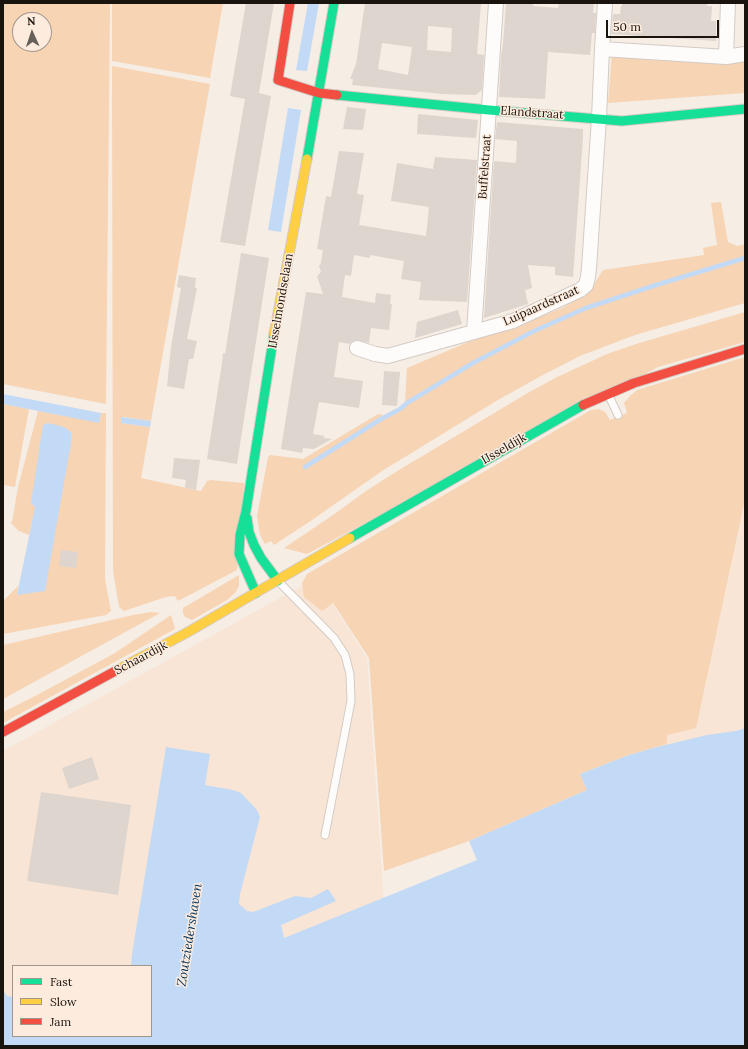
<!DOCTYPE html>
<html>
<head>
<meta charset="utf-8">
<style>
  body { margin:0 }
  #map { position:relative; width:748px; height:1049px; overflow:hidden; background:#f6ede5; font-family:Lora,serif }
  canvas { display:block }
  .frame { position:absolute; inset:0; border:4px solid #1a140e; pointer-events:none }
  .legend { position:absolute; left:12px; top:965px; width:140px; height:72px; box-sizing:border-box; background:#fdecde; border:1px solid #a2968b; margin:0; padding:5px 7px; list-style:none; font-size:12px; color:#1a140e }
  .legend li { display:flex; align-items:center; gap:8px; height:20px }
  .legend b { width:20px; border:1px solid #a2968b }
  .north { position:absolute; left:12px; top:12px; width:40px; height:40px; box-sizing:border-box; background:#fdecde; border:1px solid #a2968b; border-radius:50%; rotate:357deg; font-size:11px; font-weight:700; line-height:16px; text-align:center; color:#1a140e }
  .north::after { content:''; display:block; margin:auto; width:14px; height:18px; background:#676059; clip-path:polygon(50% 0,100% 100%,50% 72%,0 100%) }
  .scale { position:absolute; left:606px; top:20px; width:113px; height:18px; box-sizing:border-box; border:2px solid #1a140e; border-top:0; padding-left:5px; font-size:12px; line-height:14px; white-space:nowrap; color:#1a140e; -webkit-text-stroke:3px #fdecde; paint-order:stroke }
</style>
</head>
<body>
<div id="map">
<canvas width="748" height="1049"></canvas>
<div class="frame"></div>
<ul class="legend">
<li><b style="height:5px;background:#16e098"></b>Fast</li>
<li><b style="height:5px;background:#ffcf43"></b>Slow</li>
<li><b style="height:5px;background:#f24e42"></b>Jam</li>
</ul>
<div class="north">N</div>
<div class="scale">50 m</div>
</div>
<script>
const c = document.querySelector('canvas').getContext('2d');
c.lineJoin = 'round';
function fill(path, color) { c.fillStyle = color; c.fill(path, 'evenodd'); }
const toPath = rows => new Path2D(rows.map(r => 'M' + r).join(''));
function strokePath(path, color, width, dash) { c.strokeStyle = color; c.lineWidth = width; c.lineCap = dash ? 'butt' : 'round'; c.setLineDash(dash || []); c.stroke(path); }
function write(font, color, halo, rows, align = 'center') {
  c.font = font + ' Lora,serif'; c.lineWidth = 3; c.setLineDash([]); c.textBaseline = 'middle'; c.strokeStyle = halo; c.fillStyle = color; for (const [text, x, y, turn = 0] of rows) {
    c.save(); c.translate(x, y); c.rotate((+turn || 0) * Math.PI / 180); c.textAlign = isNaN(turn) ? turn : align; if (halo) c.strokeText(text, 0, 0); c.fillText(text, 0, 0); c.restore();
  }
}
fill(toPath([
  [745,386,745,767,651,806,725,391],
  [316,578,367,658,385,919,151,966,13,966,13,1036,3,1046,3,751]
]), '#f8e5d5');
fill(toPath([
  [3,3,110,3,106,404,3,384],
  [20,20,44,20,44,44,20,44],
  [112,3,223,3,210,78,112,61],
  [612,54,745,58,745,93,608,103],
  [112,66,210,84,151,421,122,417,121,423,150,427,141,478,201,491,207,481,211,480,244,483,237,570,178,601,175,596,166,597,124,611,119,607,113,571],
  [721,202,728,242,737,246,745,244,745,303,635,335,580,356,541,376,498,400,382,471,312,520,274,545,271,541,265,544,260,535,257,516,268,457,270,455,303,459,378,414,387,416,402,408,405,401,407,368,473,340,520,325,562,308,582,297,590,291,603,270,704,255,703,248,717,245,711,203],
  [745,312,745,342,658,367,307,554,284,548,333,515,366,491,399,470,526,394,555,378,607,354,636,344],
  [745,357,745,499,696,728,667,735,667,744,629,755,580,774,587,790,469,841,384,871,369,658,333,603,322,611,304,597,302,583,307,574,591,410,599,409,605,412,610,420,627,413,624,403,630,396,637,390],
  [3,404,29,409,15,487,3,485],
  [38,411,99,422,101,413,106,413,105,579,111,611,106,615,3,634,3,601,18,586,17,595,36,507,29,535,19,531,10,522,12,522,18,487],
  [239,575,239,586,235,593,227,600,192,620,185,617,183,613,183,608],
  [151,612,160,613,3,699,3,645,133,615],
  [171,615,175,629,3,723,3,712,37,695,115,653]
]), '#f7d4b4');
fill(toPath([
  [308,3,319,3,307,71,296,70],
  [288,108,301,110,281,232,268,230],
  [3,394,101,413,99,423,3,404],
  [121,417,151,421,150,427,121,423],
  [48,423,64,427,71,432,71,443,45,591,17,595,35,507,31,503,43,425],
  [745,728,745,1046,3,1046,3,990,7,996,13,997,13,1036,151,1036,151,966,131,966,132,954,166,747,210,754,205,785,233,790,241,793,257,810,260,817,240,894,239,904,247,911,253,912,295,896,311,898,328,889,336,901,281,925,284,938,477,860,469,841,587,790,580,774,629,755,657,747,707,735,736,731]
]), '#c2daf6');
strokePath(toPath([
  [305,467,381,419,400,409,407,403,473,363,534,331,586,308,656,285,745,258]
]), '#c2daf6', 4.5);
fill(toPath([
  [246,3,274,3,259,93,271,96,245,246,220,242,245,99,230,96],
  [365,3,481,3,477,54,484,55,482,90,476,95,443,94,352,85,353,79,350,79,356,64],
  [428,26,452,28,451,52,427,50],
  [382,43,412,47,408,75,378,69],
  [506,3,533,3,533,6,558,8,559,3,594,3,593,13,596,13,595,33,592,33,590,55,548,52,545,99,499,97,501,56,503,44],
  [622,3,708,3,707,6,712,6,711,21,716,21,716,41,611,34,613,14,620,14,621,6,622,6],
  [347,107,366,109,363,130,343,129],
  [418,114,478,120,476,138,417,134],
  [497,122,583,129,583,137,573,277,555,275,555,267,528,265,532,288,525,290,528,304,484,318,494,161,516,163,517,141,495,139],
  [339,151,364,153,357,194,364,195,359,225,426,236,429,207,391,201,397,163,433,169,435,157,477,160,467,302,419,300,421,282,401,279,404,261,370,255,370,258,354,255,351,276,345,275,342,297,375,303,376,293,391,295,390,304,392,304,389,330,371,328,369,343,356,340,351,342,350,344,339,342,334,377,363,381,359,408,319,402,313,434,325,436,323,438,332,439,314,449,303,448,302,453,281,449,306,292,323,294,317,276,321,272,319,266,321,263,323,250,317,249,326,196,331,197],
  [241,253,269,258,237,464,207,459,222,363,223,353,225,354],
  [179,275,196,278,195,288,197,288,187,339,197,341,193,359,189,359,184,389,167,386,171,347,181,288,177,287],
  [458,310,462,324,415,338,417,322],
  [384,371,400,372,397,406,382,405],
  [174,458,200,460,196,490,185,488,186,480,172,478],
  [61,550,78,552,76,568,59,566],
  [92,757,99,779,69,789,62,768],
  [41,792,131,805,118,895,27,881]
]), '#ddd5ce');
const lane = toPath([
  [609,396,618,415],
  [279,582,334,638,345,655,350,674,351,701,325,835]
]);
const street = toPath([
  [602,49,726,57,745,54],
  [726,57,728,3],
  [474,332,496,3],
  [357,348,375,354,388,356,513,321,580,290,586,285,588,277,589,268,599,118,602,49,605,3]
]);
const fast = toPath([
  [337,95,489,110,622,121,745,109],
  [307,159,334,3],
  [247,518,249,532,254,545,261,558,278,581],
  [350,538,583,405],
  [256,593,239,554,240,535,246,511,274,334]
]);
const slow = toPath([
  [274,334,307,159],
  [119,669,188,632,350,538]
]);
const jam = toPath([
  [290,3,278,80,319,93,337,95],
  [583,405,634,383,745,349],
  [3,732,119,669]
]);
strokePath(lane, '#d3cbc4', 9);
strokePath(street, '#d3cbc4', 16);
strokePath(fast, '#d3cbc4', 11);
strokePath(slow, '#d3cbc4', 11);
strokePath(jam, '#d3cbc4', 11);
strokePath(lane, '#fefcfb', 7);
strokePath(street, '#fefcfb', 14);
strokePath(fast, '#16e098', 9);
strokePath(slow, '#ffcf43', 9);
strokePath(jam, '#f24e42', 9);
write('12px', '#1a140e', '#fdecde', [
  ["Elandstraat",532,113,4],
  ["Buffelstraat",485,167,-86],
  ["IJsselmondselaan",281,301,-80],
  ["Luipaardstraat",541,306,-24],
  ["IJsseldijk",504,449,-30],
  ["Schaardijk",141,658,-28]
]);
write('italic 13px', '#02345f', '#fdecde', [
  ["Zoutziedershaven",190,935,-81]
]);
</script>
</body>
</html>
